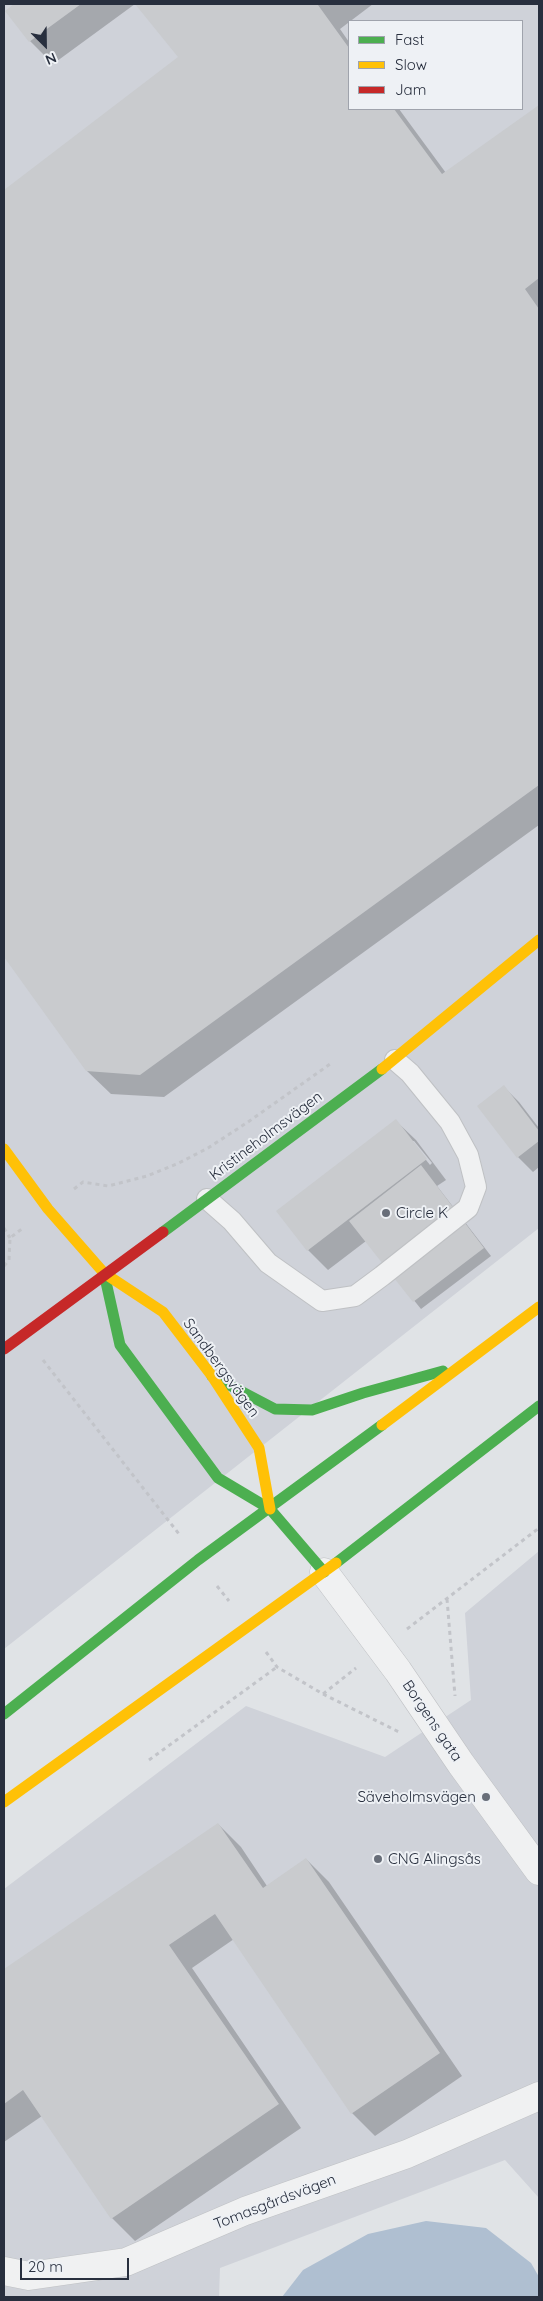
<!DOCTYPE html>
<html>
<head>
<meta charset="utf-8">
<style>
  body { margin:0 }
  #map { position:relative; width:543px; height:2301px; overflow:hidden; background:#e0e3e6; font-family:Quicksand,sans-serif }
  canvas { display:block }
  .frame { position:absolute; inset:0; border:5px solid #282f3e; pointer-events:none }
  .legend { position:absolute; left:348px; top:20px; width:175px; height:90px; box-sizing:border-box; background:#eef1f5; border:1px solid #9fa3ac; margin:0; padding:6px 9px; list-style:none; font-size:15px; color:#282f3e }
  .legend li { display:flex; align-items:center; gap:10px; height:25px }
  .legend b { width:25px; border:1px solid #9fa3ac }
  .north { position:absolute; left:20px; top:20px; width:50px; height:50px; -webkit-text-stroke:4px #eef1f5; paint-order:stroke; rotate:157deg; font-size:14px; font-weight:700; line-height:20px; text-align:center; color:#282f3e }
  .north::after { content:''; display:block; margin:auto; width:18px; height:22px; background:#282f3e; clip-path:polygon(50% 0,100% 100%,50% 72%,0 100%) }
  .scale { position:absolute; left:20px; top:2258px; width:109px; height:22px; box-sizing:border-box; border:2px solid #282f3e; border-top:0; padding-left:6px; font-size:15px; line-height:18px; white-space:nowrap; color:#282f3e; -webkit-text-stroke:4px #eef1f5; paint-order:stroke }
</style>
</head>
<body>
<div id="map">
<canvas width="543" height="2301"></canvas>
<div class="frame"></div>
<ul class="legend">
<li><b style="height:6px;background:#4caf50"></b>Fast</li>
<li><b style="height:6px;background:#ffc107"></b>Slow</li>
<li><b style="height:6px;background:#c62828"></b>Jam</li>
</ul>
<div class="north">N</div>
<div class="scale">20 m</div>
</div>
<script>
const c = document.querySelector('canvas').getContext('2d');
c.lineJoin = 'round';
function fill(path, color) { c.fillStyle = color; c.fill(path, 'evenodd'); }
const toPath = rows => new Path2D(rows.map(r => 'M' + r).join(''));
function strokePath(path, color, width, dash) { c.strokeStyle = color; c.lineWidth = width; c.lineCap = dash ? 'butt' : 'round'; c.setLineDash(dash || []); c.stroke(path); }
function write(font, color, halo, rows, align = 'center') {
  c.font = font + ' Quicksand,sans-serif'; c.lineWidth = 4; c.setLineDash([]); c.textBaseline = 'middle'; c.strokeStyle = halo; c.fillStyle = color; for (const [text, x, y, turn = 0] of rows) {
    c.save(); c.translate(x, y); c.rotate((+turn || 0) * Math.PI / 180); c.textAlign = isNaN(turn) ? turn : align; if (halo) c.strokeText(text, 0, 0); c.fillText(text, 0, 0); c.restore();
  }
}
fill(toPath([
  [4,4,539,4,539,1228,4,1649],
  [349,21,522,21,522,109,349,109],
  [539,1551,539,2198,505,2160,220,2268,219,2297,4,2297,4,1889,246,1706,385,1757,471,1700,465,1613]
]), '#cfd2d9');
fill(toPath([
  [426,2221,486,2228,531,2263,539,2277,539,2297,282,2297,303,2270,368,2234]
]), '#afbfd1');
fill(toPath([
  [16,4,135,4,53,64,30,41,6,11],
  [137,4,373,4,340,29,349,42,349,109,399,109,446,173,539,107,539,825,164,1097,111,1094,87,1071,4,955,4,192,180,58],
  [504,1087,519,1102,539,1128,539,1167,533,1172,518,1157],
  [396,1121,416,1140,446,1180,437,1186,491,1256,421,1309,366,1241,328,1270,308,1250],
  [411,1141,414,1141,432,1163,430,1165],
  [218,1824,241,1847,267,1886,306,1859,329,1882,462,2076,375,2136,352,2113,234,1939,192,1968,301,2128,135,2241,112,2218,42,2116,4,2142,4,1971]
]), '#0003');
fill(toPath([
  [14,4,81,4,29,42,5,11],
  [135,4,320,4,318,5,349,48,349,109,394,109,442,174,539,105,539,278,525,289,539,309,539,785,140,1075,86,1071,4,957,4,190,178,57],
  [504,1085,539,1131,539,1141,517,1158,477,1106],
  [396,1119,427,1159,307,1251,276,1211],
  [421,1165,484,1248,413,1302,349,1221],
  [218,1823,263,1888,306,1858,440,2053,351,2114,215,1914,169,1945,279,2104,111,2219,23,2090,4,2104,4,1969]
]), '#c9cbce');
const lane = toPath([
  [207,1199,232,1221,268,1263,322,1301,355,1296,382,1276,468,1208,476,1187,468,1155,450,1122,410,1073,395,1060]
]);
const street = toPath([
  [324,1572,398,1671,461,1764,539,1871],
  [4,2271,29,2276,126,2262,245,2211,407,2154,539,2096]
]);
strokePath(lane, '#bfc1c4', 22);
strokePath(street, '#bfc1c4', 29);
strokePath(toPath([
  [74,1189,83,1182,108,1186,147,1176,179,1163,208,1148,248,1122,333,1062],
  [4,1228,10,1238],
  [4,1266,9,1260,10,1238,23,1228],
  [43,1360,179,1534],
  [217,1586,229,1601],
  [447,1599,455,1696],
  [407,1629,539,1528],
  [266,1652,277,1667,323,1694,356,1668],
  [323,1694,399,1732],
  [149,1760,277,1667]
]), '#c2c4c9', 3, [4, 4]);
strokePath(lane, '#f0f1f2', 20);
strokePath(street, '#f0f1f2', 28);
strokePath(toPath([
  [163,1232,382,1069],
  [104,1273,120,1345,218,1478,270,1509,324,1572],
  [212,1376,275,1409,312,1410,363,1393,443,1371],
  [336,1563,539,1406],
  [4,1714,198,1560,382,1425]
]), '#4caf50', 11);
strokePath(toPath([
  [382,1069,539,940],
  [4,1149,48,1209,104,1273,163,1312,212,1376,259,1448,270,1509],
  [382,1425,539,1307],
  [4,1802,336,1563]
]), '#ffc107', 11);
strokePath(toPath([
  [4,1349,163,1232]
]), '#c62828', 11);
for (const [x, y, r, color] of [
  [386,1213,5,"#686e79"],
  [486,1797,5,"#686e79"],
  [378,1859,5,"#686e79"]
]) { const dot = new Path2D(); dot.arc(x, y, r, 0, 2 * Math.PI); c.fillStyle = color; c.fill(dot); strokePath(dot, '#eef1f5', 2); }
write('15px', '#282f3e', '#eef1f5', [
  ["Kristineholmsvägen",266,1136,-37],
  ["Sandbergsvägen",221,1368,54],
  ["Borgens gata",432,1721,56],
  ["Tomasgårdsvägen",275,2202,-21]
]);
write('15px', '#282f3e', '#eef1f5', [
  ["Circle K",396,1213],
  ["Säveholmsvägen",476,1797,"right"],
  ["CNG Alingsås",388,1859]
], 'left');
</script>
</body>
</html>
